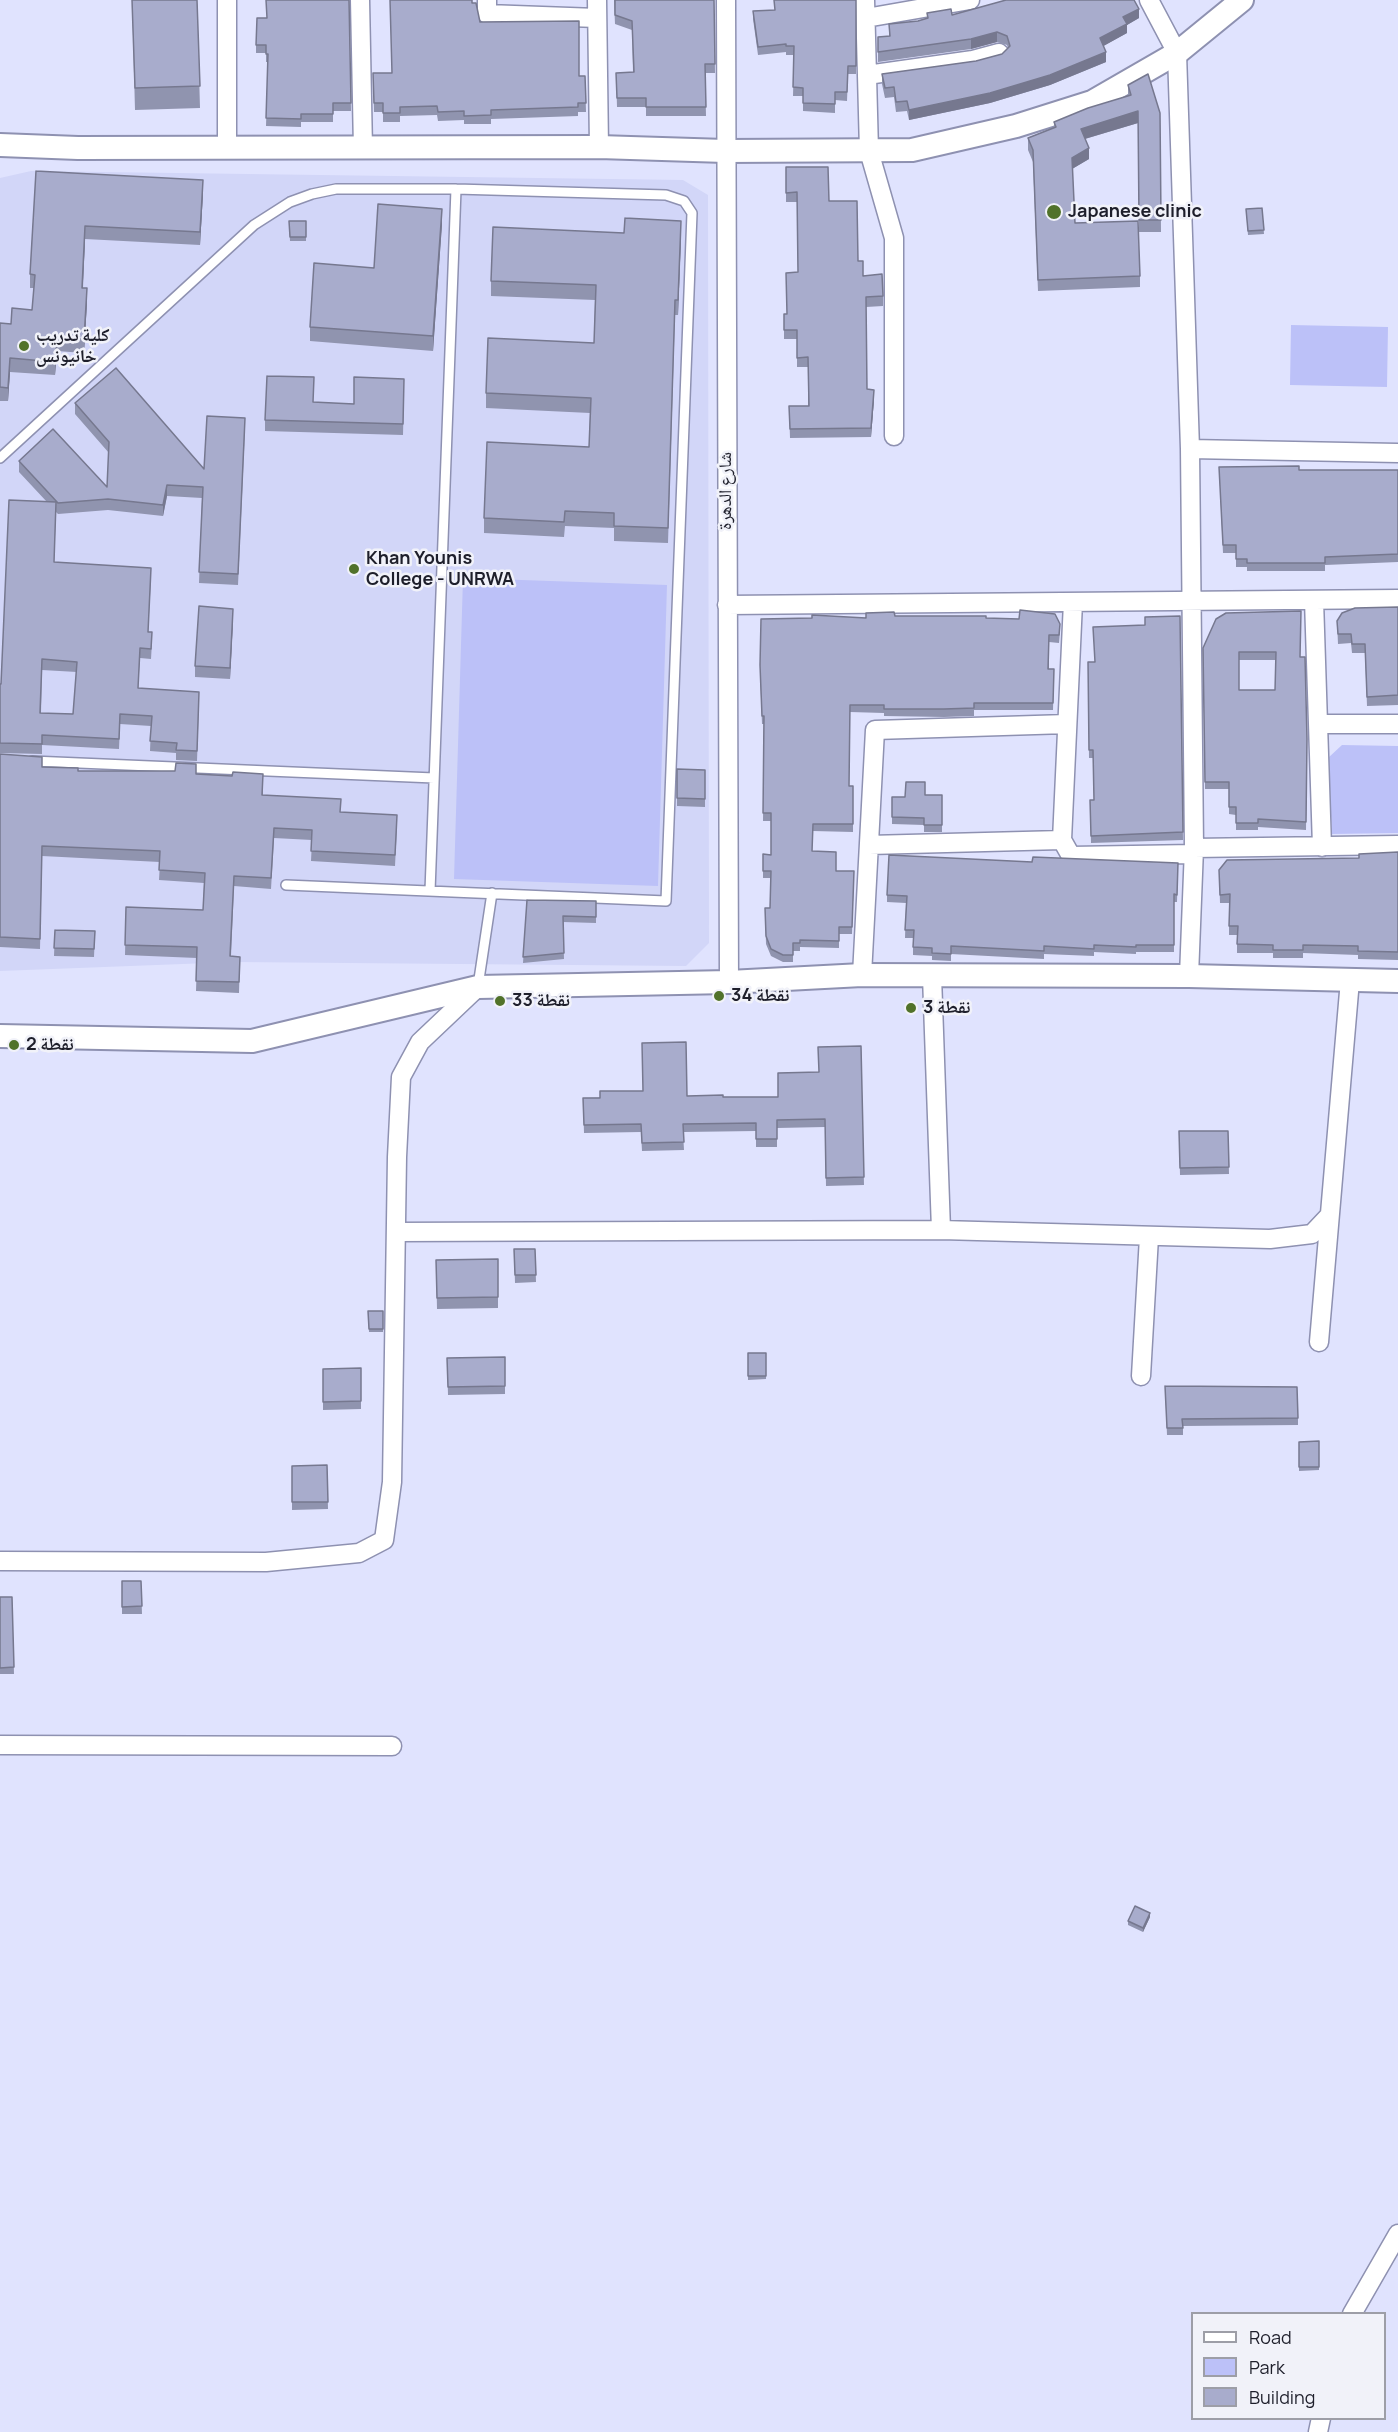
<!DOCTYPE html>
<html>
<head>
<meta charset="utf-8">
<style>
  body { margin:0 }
  #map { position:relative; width:1398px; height:2432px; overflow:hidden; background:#e0e3fe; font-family:Manrope,sans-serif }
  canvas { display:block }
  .legend { position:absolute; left:1191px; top:2312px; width:195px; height:108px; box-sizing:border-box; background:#f1f2f9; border:2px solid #9d9ea7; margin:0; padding:8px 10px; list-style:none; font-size:18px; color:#1e1f2b }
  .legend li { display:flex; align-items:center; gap:12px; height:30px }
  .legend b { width:30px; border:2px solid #9d9ea7 }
</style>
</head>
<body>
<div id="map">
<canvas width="1398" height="2432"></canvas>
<ul class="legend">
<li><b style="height:8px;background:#fff"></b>Road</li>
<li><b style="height:16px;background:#bcc1f8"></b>Park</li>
<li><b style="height:16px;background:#a8accc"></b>Building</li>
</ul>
</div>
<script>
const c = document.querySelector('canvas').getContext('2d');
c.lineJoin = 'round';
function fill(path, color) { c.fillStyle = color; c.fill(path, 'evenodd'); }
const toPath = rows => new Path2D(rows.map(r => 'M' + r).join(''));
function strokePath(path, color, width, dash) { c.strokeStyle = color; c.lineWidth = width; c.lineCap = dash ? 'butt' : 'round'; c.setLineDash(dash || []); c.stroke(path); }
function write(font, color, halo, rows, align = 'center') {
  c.font = font + ' Manrope,"Noto Naskh Arabic",sans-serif'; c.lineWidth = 5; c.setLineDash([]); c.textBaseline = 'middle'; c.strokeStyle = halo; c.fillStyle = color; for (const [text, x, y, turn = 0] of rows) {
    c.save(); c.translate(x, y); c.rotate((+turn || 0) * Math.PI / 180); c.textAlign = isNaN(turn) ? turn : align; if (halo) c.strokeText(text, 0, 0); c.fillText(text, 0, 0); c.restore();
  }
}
fill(toPath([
  [31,171,683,180,708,195,709,943,686,966,235,962,0,971,0,178]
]), '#d2d6f8');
fill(toPath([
  [1291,325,1388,327,1387,387,1290,385],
  [463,578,667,585,658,886,454,879],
  [1342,745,1398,746,1398,833,1332,834,1328,758]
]), '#bcc1f8');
const service = toPath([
  [0,458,254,225,290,202,312,194,336,189,456,189,666,195,684,201,692,213,666,901,286,885],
  [32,761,434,778],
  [430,891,456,189],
  [478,986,492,893]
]);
const minor = toPath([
  [360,0,363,149],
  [487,0,487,14,597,18],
  [597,0,599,147],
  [726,0,729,982],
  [865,0,869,151,894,238,894,436],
  [1149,0,1177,53,1190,449],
  [866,18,970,0],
  [867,75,973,60,999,53],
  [227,147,227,0],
  [1314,600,1322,847],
  [727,605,1398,599],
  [1318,724,1398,724],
  [1062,840,1071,856,1194,854],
  [869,845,1062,840,1073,602],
  [1194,848,1398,845],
  [862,975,875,730,1067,724],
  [932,976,941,1230,1270,1239,1312,1234,1329,1216],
  [1189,976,1194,848,1190,449,1398,453],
  [396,1232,941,1230],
  [1319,1342,1350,980],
  [1141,1376,1149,1237],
  [0,1561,266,1562,359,1553,384,1540,392,1482,397,1157,401,1077,420,1042,478,987],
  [0,1745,392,1746],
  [1352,2314,1398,2234],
  [1318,2432,1321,2418]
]);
const tertiary = toPath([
  [0,145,78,148,599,147,725,151,912,150,1016,126,1092,102,1177,53,1242,0],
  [0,1036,252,1041,478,987,729,982,862,975,1189,976,1398,981]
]);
strokePath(service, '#8e91b1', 12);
strokePath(minor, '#8e91b1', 21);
strokePath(tertiary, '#8e91b1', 26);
strokePath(service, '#fff', 9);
strokePath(minor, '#fff', 18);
strokePath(tertiary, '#fff', 22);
fill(toPath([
  [132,0,197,0,200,108,135,110],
  [349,0,351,111,333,111,333,122,301,122,301,127,266,126,268,62,266,62,266,53,256,53,256,45,267,18],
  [614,0,714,0,715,73,705,73,706,116,646,116,646,107,617,107,616,73,633,72,632,30,615,24],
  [856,0,856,74,848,74,847,101,835,100,835,113,803,111,803,96,793,96,794,55,786,55,786,52,758,55,753,19,753,11,774,10],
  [472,3,480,22,579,76,585,76,586,112,578,112,578,116,491,119,491,124,464,124,464,120,438,121,437,115,400,116,400,122,383,122,383,112,374,112,373,73,391,73],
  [927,13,952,15,1139,18,1127,25,1127,33,1103,46,1106,62,1050,85,990,103,909,120,907,111,896,112,894,97,885,98,882,84,882,74,976,61,1002,54,1008,48,1007,45,997,42,971,49,878,62,878,37,889,36,889,24,918,21,927,18],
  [1128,85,1160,113,1161,232,1139,232,1138,123,1085,139,1089,159,1072,169,1075,223,1140,276,1140,287,1038,291,1033,162,1028,150,1028,138,1054,127,1054,122,1128,96],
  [786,167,829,201,858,261,863,276,883,296,883,306,866,307,867,389,874,399,871,437,790,438,789,406,808,406,808,367,797,367,797,339,784,339,784,314,787,314,798,272,797,202,786,202],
  [36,171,203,193,200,245,85,239,83,288,87,302,84,353,57,351,55,375,10,372,8,401,0,401,0,323,11,324,32,310,34,288,30,288,30,274],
  [1262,208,1264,234,1248,235,1246,209],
  [289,221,306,221,306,241,290,241],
  [442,224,433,351,310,341,310,327,374,268],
  [681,236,678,315,675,315,668,543,614,541,614,528,565,526,564,537,484,533,484,518,589,447,590,413,486,408,486,393,594,343,595,300,491,296,491,281],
  [404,390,403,435,265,431,265,420,313,402,354,404],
  [75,403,204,469,245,429,238,585,199,583,202,498,167,496,163,516,108,510,58,514,56,512,54,562,151,579,148,632,152,642,151,659,140,658,138,688,199,702,197,761,176,760,176,753,150,751,151,726,120,724,119,749,42,745,42,754,0,753,0,684,1,684,47,502,19,472,19,461,107,487,109,453,75,414],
  [42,670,77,672,73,714,41,713],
  [1219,467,1299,470,1398,470,1398,562,1325,565,1325,571,1247,571,1247,567,1236,567,1236,553,1223,553],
  [1398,607,1398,705,1367,706,1365,653,1352,653,1351,643,1338,644,1337,621],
  [895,616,986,618,1060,631,1059,643,1049,642,1049,669,1054,669,1053,710,974,710,974,716,944,717,884,716,884,713,850,712,849,786,853,786,853,832,813,831,812,851,836,871,854,871,852,934,839,934,839,948,800,947,800,951,793,951,793,962,783,962,771,956,766,944,765,908,770,908,770,878,763,878,763,854,771,855,771,821,763,821,764,724,762,724,760,673,866,618],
  [1180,616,1183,840,1091,843,1090,800,1094,800,1093,758,1089,758,1088,662,1094,662,1145,625],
  [1216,619,1300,657,1307,739,1306,830,1258,827,1258,830,1236,830,1236,815,1229,814,1229,789,1205,789,1203,648],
  [1239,660,1276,660,1275,690,1239,690],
  [233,620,230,679,195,677,195,666],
  [0,754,42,767,78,771,196,774,263,784,263,795,397,826,395,866,311,861,312,840,274,838,271,889,234,886,231,956,240,957,239,993,196,991,197,958,125,955,126,907,203,910,204,883,159,880,160,862,42,856,40,949,0,947],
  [677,769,705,770,705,807,677,806],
  [925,795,942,795,942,832,924,832,924,825,892,824,892,797,905,797],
  [1398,852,1398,960,1358,959,1358,955,1303,953,1303,958,1273,958,1273,953,1237,953,1237,935,1229,935,1229,903,1220,903,1219,870,1359,858],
  [1032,862,1178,863,1177,902,1174,902,1174,952,1136,952,1136,954,1094,952,1094,956,1044,954,1044,959,951,954,951,961,932,960,932,956,913,955,913,938,905,938,906,903,887,902,887,895],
  [527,900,596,901,596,923,563,922,564,959,523,963],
  [55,930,95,931,94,957,54,956],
  [861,1046,864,1185,826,1186,825,1127,777,1128,777,1147,756,1147,756,1131,683,1132,684,1150,642,1151,641,1132,584,1133,583,1098,687,1096,723,1097,778,1097],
  [1179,1131,1228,1131,1229,1174,1180,1175],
  [514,1249,535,1249,536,1282,515,1283],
  [498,1259,498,1308,437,1309,436,1260],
  [368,1311,383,1311,383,1332,369,1332],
  [748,1353,766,1353,766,1379,748,1380],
  [505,1357,505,1394,448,1395,447,1358],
  [361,1368,361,1409,323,1410,323,1369],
  [1165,1386,1298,1418,1298,1425,1183,1426,1183,1435,1167,1435],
  [1319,1441,1319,1470,1299,1471,1299,1442],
  [327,1465,328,1509,292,1510,292,1466],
  [122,1581,141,1581,142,1614,122,1614],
  [0,1597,12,1597,14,1674,0,1674],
  [1150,1917,1143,1932,1128,1925,1128,1921]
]), '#9094af');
fill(toPath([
  [1139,9,1139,18,1127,25,1127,33,1100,48,1100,38,1123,17],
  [997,32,997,42,971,49,971,39],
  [1106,52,1106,62,1050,85,990,103,909,120,909,110],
  [1138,111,1138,123,1081,140,1081,129],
  [1089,148,1089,159,1072,169,1072,158],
  [203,180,203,193,200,245,200,232],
  [442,209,442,224,433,351,433,336],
  [681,221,681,236,678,315,678,300],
  [85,226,85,239,82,301,82,288],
  [87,288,87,302,84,353,84,339],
  [57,337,57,351,55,375,55,362],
  [10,358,10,372,8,401,8,388],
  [874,390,874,399,871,437,871,428],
  [167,485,167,496,163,516,163,505],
  [233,609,233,620,230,679,230,668],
  [1150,1913,1150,1917,1143,1932,1143,1928]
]), '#76788f');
const building = toPath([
  [132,0,197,0,200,86,135,88,132,0],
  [266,0,349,0,351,103,333,103,333,114,301,114,301,119,266,118,268,54,266,54,266,45,256,45,257,18,267,18,266,0],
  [390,0,472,0,472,3,476,3,480,22,579,21,579,76,585,76,586,103,578,103,578,107,491,110,491,115,464,116,464,111,438,112,437,106,400,107,400,113,383,113,383,103,374,103,373,73,392,73,390,0],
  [615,0,714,0,715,64,705,64,706,107,646,107,646,98,617,98,616,73,634,72,632,21,615,15,615,0],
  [774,0,856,0,856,66,848,66,847,92,835,92,835,104,803,103,803,88,793,87,794,46,786,46,786,44,758,47,753,11,775,10,774,0],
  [1006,0,1134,0,1139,9,1123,17,1127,24,1100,38,1106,52,1050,75,990,93,909,110,907,101,896,102,894,87,885,88,882,74,976,61,1002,54,1010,46,1007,36,997,32,971,39,878,52,878,37,890,36,889,24,918,21,928,18,927,13,951,9,952,15,1006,0],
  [1148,74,1160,113,1161,220,1139,220,1138,111,1081,129,1089,148,1072,158,1075,223,1138,221,1140,276,1038,280,1033,150,1028,138,1056,127,1054,122,1088,108,1131,95,1128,85,1148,74],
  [786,167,828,167,829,201,857,201,858,261,863,261,863,276,882,274,883,296,866,297,867,389,874,390,871,428,790,429,789,406,809,406,808,357,797,358,797,330,784,330,784,314,787,314,786,273,798,272,797,192,786,193,786,167],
  [36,171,203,180,200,232,85,226,82,288,87,288,84,339,57,337,55,362,10,358,8,388,0,387,0,323,11,324,12,308,32,310,35,275,30,274,36,171],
  [378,204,442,209,433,336,310,327,314,263,374,268,378,204],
  [1262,208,1264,230,1248,231,1246,209,1262,208],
  [625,218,681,221,678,300,675,300,668,528,614,526,614,513,565,511,564,522,484,518,487,442,589,447,591,398,486,393,488,338,594,343,596,285,491,281,493,227,624,233,625,218],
  [289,221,306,221,306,237,290,237,289,221],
  [116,368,204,469,207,416,245,418,238,574,199,572,203,487,167,485,163,505,108,499,58,503,19,461,53,429,107,487,109,442,75,403,116,368],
  [267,376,314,377,313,402,354,404,354,377,404,379,403,424,265,420,267,376],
  [1299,466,1299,470,1398,470,1398,554,1325,557,1325,563,1247,563,1247,559,1236,559,1236,545,1223,545,1219,467,1299,466],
  [9,500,56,502,54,562,151,568,148,632,152,632,151,649,140,648,138,688,199,692,197,751,176,750,177,743,150,741,152,716,120,714,119,739,42,735,42,744,0,743,0,684,1,684,9,500],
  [42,659,77,662,73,714,40,713,42,659],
  [199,606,233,609,230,668,195,666,199,606],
  [1398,607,1398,695,1367,697,1365,644,1352,644,1351,634,1338,634,1337,621,1342,613,1355,608,1398,607],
  [1020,610,1055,614,1060,624,1059,635,1049,635,1048,669,1054,669,1053,703,974,703,974,708,944,709,884,709,884,705,850,705,849,786,853,786,853,824,813,824,812,851,836,852,836,871,854,871,852,927,839,927,839,941,800,940,800,943,793,943,793,955,783,955,771,949,766,936,765,908,770,908,771,871,763,871,763,854,771,855,771,813,763,813,764,716,762,716,760,665,761,619,812,618,812,615,866,618,866,613,894,612,895,616,986,616,986,618,1019,619,1020,610],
  [1301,611,1300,657,1305,657,1307,739,1306,822,1258,819,1258,823,1236,823,1236,807,1229,807,1229,782,1205,782,1203,648,1216,619,1226,613,1301,611],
  [1239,652,1276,652,1275,690,1239,690,1239,652],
  [1180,616,1183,832,1091,836,1090,800,1094,800,1093,750,1089,750,1088,662,1095,662,1093,627,1145,625,1145,617,1180,616],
  [0,754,42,757,42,767,78,768,78,771,175,771,176,763,196,764,196,774,232,776,233,772,263,774,262,795,341,799,340,812,397,815,395,855,311,851,312,830,274,828,271,878,234,876,230,956,240,957,239,982,196,981,197,947,125,945,126,907,203,910,205,873,159,870,160,851,42,846,40,939,0,937,0,754],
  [677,769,705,770,705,799,677,798,677,769],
  [906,782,925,782,925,795,942,795,942,825,924,825,924,818,892,817,892,797,905,797,906,782],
  [1398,852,1398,952,1358,951,1358,946,1303,945,1303,950,1273,950,1273,945,1237,944,1238,926,1229,926,1230,894,1220,895,1219,870,1227,860,1359,858,1359,854,1398,852],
  [889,855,1032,862,1033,857,1178,863,1177,895,1174,894,1174,945,1136,945,1136,947,1094,945,1094,949,1044,946,1044,951,951,946,951,954,932,953,932,948,913,947,914,930,905,930,907,896,887,895,889,855],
  [527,900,596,901,596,917,563,916,564,953,523,957,527,900],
  [55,930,95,931,94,949,54,948,55,930],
  [686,1042,687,1096,723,1095,723,1097,778,1097,778,1073,819,1072,818,1047,861,1046,864,1177,826,1178,825,1119,777,1120,777,1139,756,1139,756,1123,683,1124,684,1142,642,1143,641,1124,584,1125,583,1098,600,1098,600,1091,643,1091,642,1043,686,1042],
  [1179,1131,1228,1131,1229,1167,1180,1168,1179,1131],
  [514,1249,535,1249,536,1275,515,1275,514,1249],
  [498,1259,498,1297,437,1298,436,1260,498,1259],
  [368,1311,383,1311,383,1329,369,1329,368,1311],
  [748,1353,766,1353,766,1376,748,1376,748,1353],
  [505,1357,505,1386,448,1387,447,1358,505,1357],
  [361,1368,361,1401,323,1402,323,1369,361,1368],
  [1165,1386,1297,1387,1298,1418,1182,1419,1183,1428,1167,1428,1165,1386],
  [1319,1441,1319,1467,1299,1467,1299,1442,1319,1441],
  [327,1465,328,1502,292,1502,292,1466,327,1465],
  [122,1581,141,1581,142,1606,122,1607,122,1581],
  [0,1597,12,1597,14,1667,0,1668,0,1597],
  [1135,1906,1150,1913,1143,1928,1128,1921,1135,1906]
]);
fill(building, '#a8accc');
strokePath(building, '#76788f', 1.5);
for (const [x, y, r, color] of [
  [1054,212,8,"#51722a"],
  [24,346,6,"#51722a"],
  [354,569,6,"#51722a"],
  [719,996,6,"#51722a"],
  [500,1001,6,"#51722a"],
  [911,1008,6,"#51722a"],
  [14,1045,6,"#51722a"]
]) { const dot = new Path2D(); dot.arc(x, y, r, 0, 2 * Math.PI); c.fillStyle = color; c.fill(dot); strokePath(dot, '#f1f2f9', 2); }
write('bold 18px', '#1e1f2b', '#f1f2f9', [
  ["Japanese clinic",1068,212],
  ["كلية تدريب",36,336],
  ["خانيونس",36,357],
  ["Khan Younis",366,559],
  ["College - UNRWA",366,580],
  ["نقطة 34",731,996],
  ["نقطة 33",512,1001],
  ["نقطة 3",923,1008],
  ["نقطة 2",26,1045]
], 'left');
write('18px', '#1e1f2b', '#f1f2f9', [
  ["شارع الدهرة",726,491,-90]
]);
</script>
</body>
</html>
